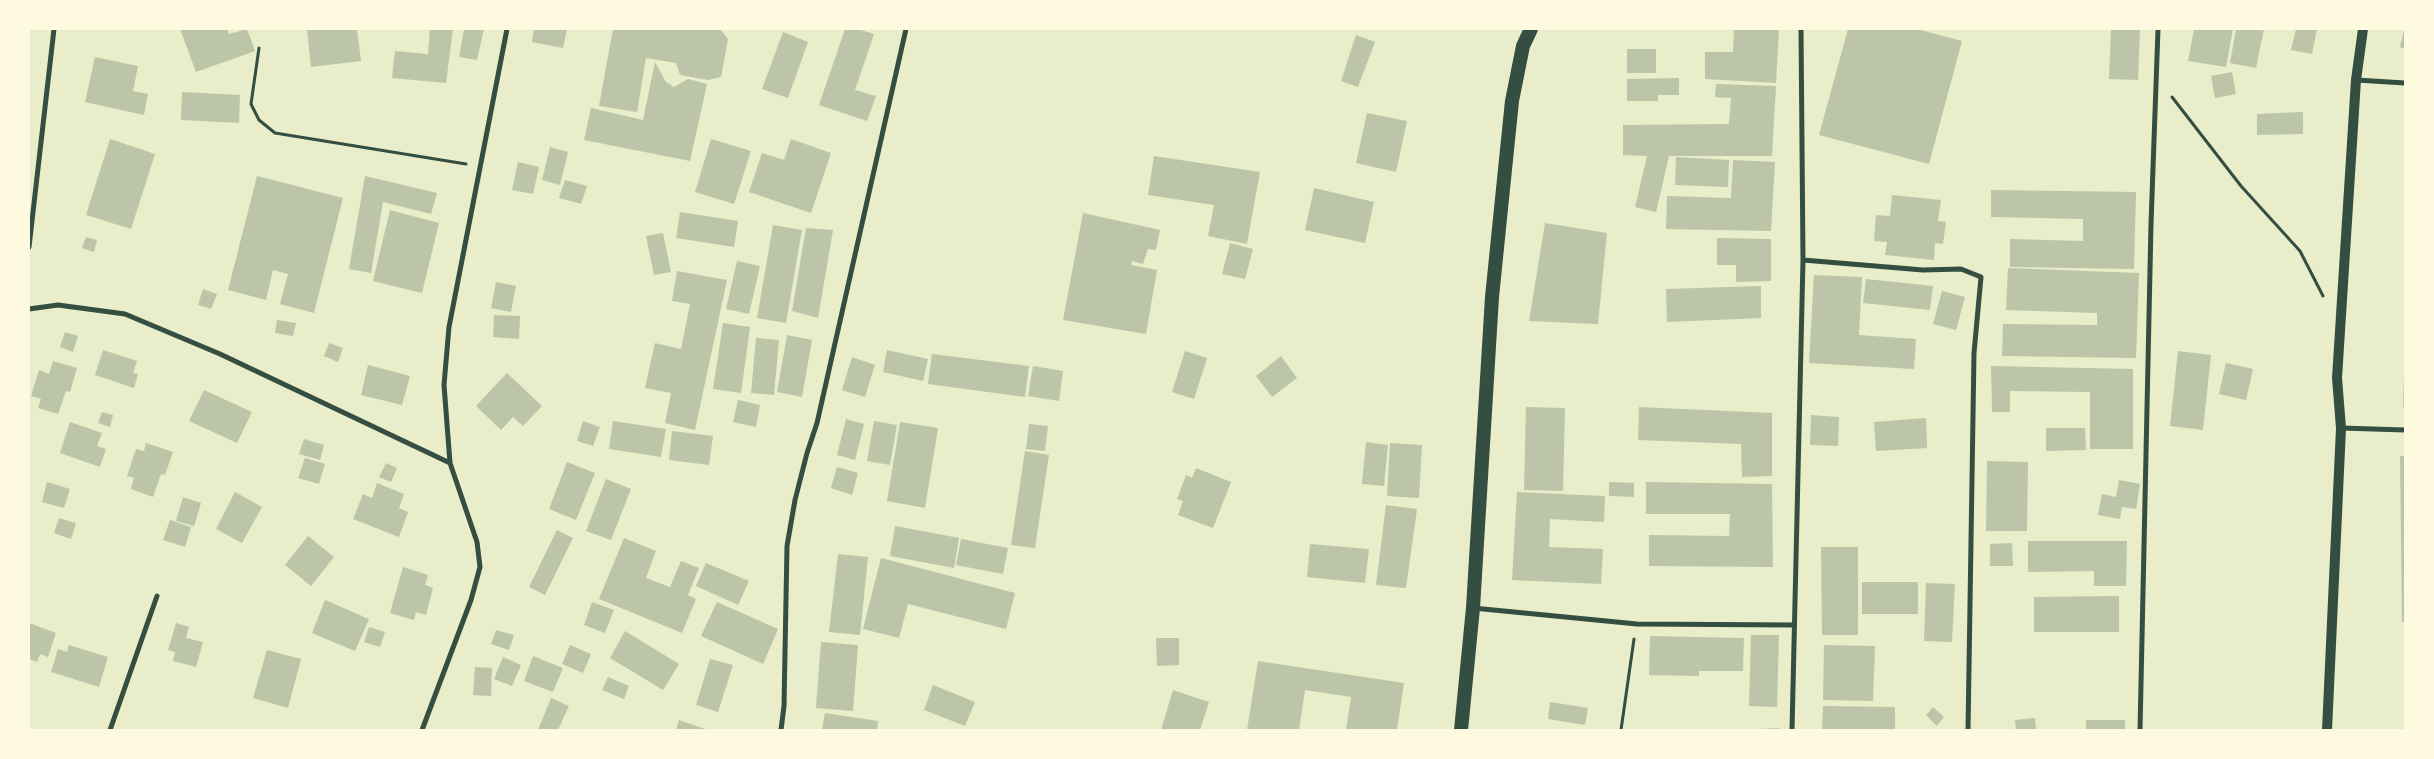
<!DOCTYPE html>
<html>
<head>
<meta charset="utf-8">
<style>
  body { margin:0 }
  #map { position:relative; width:2434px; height:759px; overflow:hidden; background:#e9edc9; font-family:Karla,sans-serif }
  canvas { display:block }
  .frame { position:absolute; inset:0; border:30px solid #fefae0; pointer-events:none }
</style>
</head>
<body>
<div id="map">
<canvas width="2434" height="759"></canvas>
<div class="frame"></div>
</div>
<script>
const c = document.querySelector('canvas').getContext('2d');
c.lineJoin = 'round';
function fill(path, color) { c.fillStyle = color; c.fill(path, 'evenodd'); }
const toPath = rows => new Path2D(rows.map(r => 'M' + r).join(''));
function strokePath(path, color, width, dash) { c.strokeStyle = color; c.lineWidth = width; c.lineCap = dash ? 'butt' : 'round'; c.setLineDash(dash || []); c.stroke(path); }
fill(toPath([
  [180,29,227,29,229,34,247,29,255,51,196,72],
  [307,29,357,29,361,61,311,67],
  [430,29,453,29,446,83,392,78,395,51,428,54],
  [464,29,484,29,477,60,459,57],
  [534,29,567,29,563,48,532,42],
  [613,29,720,29,728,39,721,77,708,80,680,75,676,63,646,58,637,112,599,106],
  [845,29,858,29,874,34,855,90,876,96,867,121,819,105],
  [1734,29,1779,29,1776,83,1705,79,1705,52,1733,52],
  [1848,29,1917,29,1962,41,1929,164,1819,135],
  [2111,29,2140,29,2138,80,2109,79],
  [2194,29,2233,29,2226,67,2188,61],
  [2236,29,2264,29,2256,68,2230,63],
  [2296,29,2317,29,2312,54,2291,50],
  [2404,29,2405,29,2405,49,2400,47],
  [783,32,808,42,788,98,762,89],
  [1356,35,1375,42,1358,87,1341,81],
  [1627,49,1656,49,1656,73,1627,73],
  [95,57,138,66,133,91,148,94,144,115,85,102],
  [655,62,666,82,674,87,688,79,707,84,690,161,584,140,591,108,643,120],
  [2232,72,2236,94,2215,98,2211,76],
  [1679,78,1679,95,1658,95,1658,101,1627,101,1627,79],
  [1716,84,1776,86,1772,156,1669,156,1656,212,1635,207,1647,156,1623,155,1623,125,1729,124,1731,98,1715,97],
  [182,92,240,95,239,123,181,120],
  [2303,112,2303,134,2257,135,2257,114],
  [1367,113,1407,121,1396,172,1356,163],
  [110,139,155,154,131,229,86,215],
  [711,139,751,151,734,204,695,192],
  [791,139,831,153,811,213,749,192,762,153,784,160],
  [550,147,568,152,560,185,542,180],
  [1154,156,1260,172,1247,244,1208,236,1214,205,1148,195],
  [1676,157,1729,160,1728,187,1675,185],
  [1733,160,1775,162,1771,231,1666,229,1667,196,1731,198],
  [518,162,539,167,533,194,512,190],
  [257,176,343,198,314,313,280,304,288,274,273,270,266,300,228,290],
  [365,176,437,193,431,214,383,202,371,273,349,269],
  [565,180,587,186,581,204,559,198],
  [1314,188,1374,202,1365,243,1305,230],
  [1991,190,2136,192,2134,269,2010,267,2010,239,2083,241,2083,219,1991,217],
  [1892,195,1941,200,1938,221,1946,222,1943,244,1935,243,1934,260,1885,255,1887,242,1874,241,1876,215,1890,216],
  [390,210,439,223,422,293,373,281],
  [680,212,738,221,734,247,676,238],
  [1083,213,1160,230,1156,250,1148,249,1143,264,1132,261,1131,265,1157,270,1146,334,1063,320],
  [1545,223,1607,233,1598,324,1529,321],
  [773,225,802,230,786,323,757,318],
  [806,228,833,230,818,318,792,311],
  [663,233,671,272,654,275,646,236],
  [86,237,97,240,94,252,82,248],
  [1717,238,1771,239,1771,281,1736,282,1736,265,1717,265],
  [1230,243,1253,249,1245,279,1222,274],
  [737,261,760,266,749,314,726,309],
  [2008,268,2139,273,2136,358,2002,356,2003,324,2097,325,2097,313,2006,310],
  [677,271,727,280,695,430,665,423,671,393,645,388,655,343,681,349,690,304,672,301],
  [1814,275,1862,277,1859,335,1916,339,1914,369,1809,363],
  [1866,279,1933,286,1930,310,1863,303],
  [496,282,516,286,511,312,491,308],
  [1761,286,1761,318,1667,322,1666,289],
  [203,289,217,294,211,309,198,305],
  [1942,291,1965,297,1956,330,1933,324],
  [494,315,520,316,519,339,493,337],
  [277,320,296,323,293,336,275,333],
  [723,323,750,327,741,393,713,389],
  [65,332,78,336,73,352,60,347],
  [787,335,812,340,802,397,777,392],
  [756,338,779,340,774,395,751,393],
  [329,343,343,348,338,362,324,356],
  [103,350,137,361,133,373,138,374,134,388,95,375],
  [887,350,928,359,923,381,883,372],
  [1185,351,1207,358,1194,399,1172,392],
  [2178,351,2211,355,2203,430,2170,426],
  [932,354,1029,366,1025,397,928,384],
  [1281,356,1297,378,1272,397,1256,376],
  [852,357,875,365,865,397,842,390],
  [53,361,77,368,70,392,66,391,58,414,38,408,41,399,31,396,39,370,49,374],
  [2226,363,2253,369,2246,400,2219,394],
  [368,365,410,376,402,405,361,395],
  [1033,366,1063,371,1059,401,1028,396],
  [1991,366,2133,369,2133,449,2090,449,2090,392,2010,391,2010,412,1992,412],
  [507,373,542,406,523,426,513,417,501,430,476,406],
  [2404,374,2405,374,2405,407,2403,407],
  [204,390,252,412,237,443,189,421],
  [738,400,760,405,756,427,733,422],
  [1526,407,1565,408,1563,491,1524,490],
  [1639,407,1772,413,1772,476,1742,477,1741,444,1638,440],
  [102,412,113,415,110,427,98,423],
  [1811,415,1839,417,1838,446,1810,445],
  [1926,418,1927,448,1876,451,1874,422],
  [846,419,864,424,855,460,837,455],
  [583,421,600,427,593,446,577,441],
  [613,421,666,429,661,457,609,449],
  [874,421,897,425,890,465,867,461],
  [70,422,102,433,97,446,106,449,100,467,60,453],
  [900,422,938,428,925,508,887,501],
  [1029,424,1048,426,1045,451,1026,449],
  [2046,428,2085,428,2086,450,2046,451],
  [672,431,713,436,709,465,669,460],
  [304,439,324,445,320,460,299,454],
  [1366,442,1388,445,1384,486,1362,484],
  [146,443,173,452,165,475,161,474,153,497,131,489,134,478,127,476,136,449,144,451],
  [1390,443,1422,445,1419,498,1387,496],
  [1025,451,1049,455,1035,548,1011,545],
  [2400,456,2405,456,2405,622,2402,622],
  [305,458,325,464,319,484,298,478],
  [1987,461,2028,462,2027,531,1986,531],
  [567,462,595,473,576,520,549,509],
  [386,463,397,468,391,482,379,477],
  [837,467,858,473,852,495,831,488],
  [1196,468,1231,482,1213,528,1178,515,1183,501,1177,499,1186,475,1192,478],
  [606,479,631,489,611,540,586,531],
  [2119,480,2140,484,2136,509,2122,507,2120,519,2098,515,2102,494,2116,497],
  [47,482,70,489,64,508,42,502],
  [1609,482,1634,483,1634,497,1609,496],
  [1646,482,1772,484,1773,567,1649,566,1649,535,1729,536,1730,514,1646,514],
  [377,483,404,494,399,508,408,512,399,537,353,519,363,494,372,498],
  [235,492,262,507,242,543,216,529],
  [1517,492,1605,496,1604,522,1550,519,1549,547,1603,549,1601,584,1512,580],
  [183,497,201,503,194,526,176,521],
  [1386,505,1417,509,1406,588,1376,585],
  [59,518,76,523,71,539,54,533],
  [170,520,191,527,185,547,163,540],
  [895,526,959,538,954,568,890,556],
  [557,530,573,538,545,595,529,587],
  [308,536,334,557,311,586,285,565],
  [624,538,656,551,646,578,670,587,681,561,699,568,688,595,696,599,682,633,599,599],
  [961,539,1008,548,1003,574,956,565],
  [2028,541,2127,541,2126,586,2094,586,2094,571,2028,572],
  [2012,543,2013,566,1990,566,1990,544],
  [1310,544,1369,549,1365,583,1307,577],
  [1821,547,1858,547,1858,635,1822,635],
  [838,554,868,557,860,635,829,632],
  [881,558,1015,593,1006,629,908,604,899,638,863,629],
  [706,563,749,581,738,605,696,586],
  [403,567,428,575,425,585,433,588,426,615,416,612,414,620,390,613],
  [1862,582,1918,582,1918,614,1862,614],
  [1926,583,1955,584,1952,642,1924,641],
  [2119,596,2119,632,2034,632,2034,597],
  [325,600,369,619,355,651,312,633],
  [592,602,614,610,605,633,584,625],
  [717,602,778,629,763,664,701,636],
  [29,623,56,633,48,657,40,654,37,662,29,659],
  [176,623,189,627,186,638,203,642,196,667,173,661,175,652,168,650],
  [369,627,385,632,380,647,364,642],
  [496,630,514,635,509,650,491,644],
  [625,631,679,664,663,690,610,658],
  [1751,635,1779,635,1777,707,1749,706],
  [1650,636,1744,638,1743,671,1699,671,1699,676,1649,675],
  [1156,638,1179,638,1179,665,1157,666],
  [821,642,858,645,853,711,816,708],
  [69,645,108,657,99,687,51,672,58,649,67,652],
  [570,645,591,654,583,673,562,664],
  [1824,645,1875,646,1873,701,1823,700],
  [267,650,301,659,288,708,253,698],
  [533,656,563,668,553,692,524,681],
  [503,657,521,665,512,686,494,679],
  [710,659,733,665,718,712,696,705],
  [1258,661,1404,683,1397,730,1346,730,1351,697,1305,690,1299,730,1247,730],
  [475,667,492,668,491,696,473,695],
  [608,677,629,686,624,699,602,690],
  [933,685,975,702,965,726,924,710],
  [1173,690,1209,702,1200,730,1161,730],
  [551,698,569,706,558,730,538,730],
  [1550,702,1588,708,1585,725,1548,719],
  [1823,706,1895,707,1895,730,1822,730],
  [1933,707,1944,717,1937,726,1926,715],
  [825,713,878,721,877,730,822,730],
  [2035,718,2036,730,2016,730,2015,720],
  [679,720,708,730,676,730],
  [2086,720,2125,720,2125,730,2086,730],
  [1779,728,1779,730,1760,730,1760,729]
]), '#bcc5a7');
strokePath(toPath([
  [259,48,251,104,259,120,275,133,466,164],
  [2172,97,2241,186,2300,251,2323,296],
  [1621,730,1634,639]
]), '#344e41', 3);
strokePath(toPath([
  [2356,80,2405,83],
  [29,247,54,29],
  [1803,260,1923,270,1961,269,1981,277,1974,353,1968,730],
  [29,309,58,305,125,314,220,354,450,463],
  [2341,428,2405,430],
  [1473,608,1637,624,1793,625],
  [110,730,157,596],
  [422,730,471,600,480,567,477,542,450,463,444,385,449,327,507,29],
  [781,730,784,706,787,546,795,500,807,453,817,423,906,29],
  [1792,730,1803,260,1801,29],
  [2140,730,2151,224,2158,29]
]), '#344e41', 5);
strokePath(toPath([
  [2327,730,2341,428,2337,378,2356,80,2363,29]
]), '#344e41', 10);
strokePath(toPath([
  [1461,730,1473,608,1492,297,1503,189,1512,101,1523,46,1531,29]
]), '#344e41', 14);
</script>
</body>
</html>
